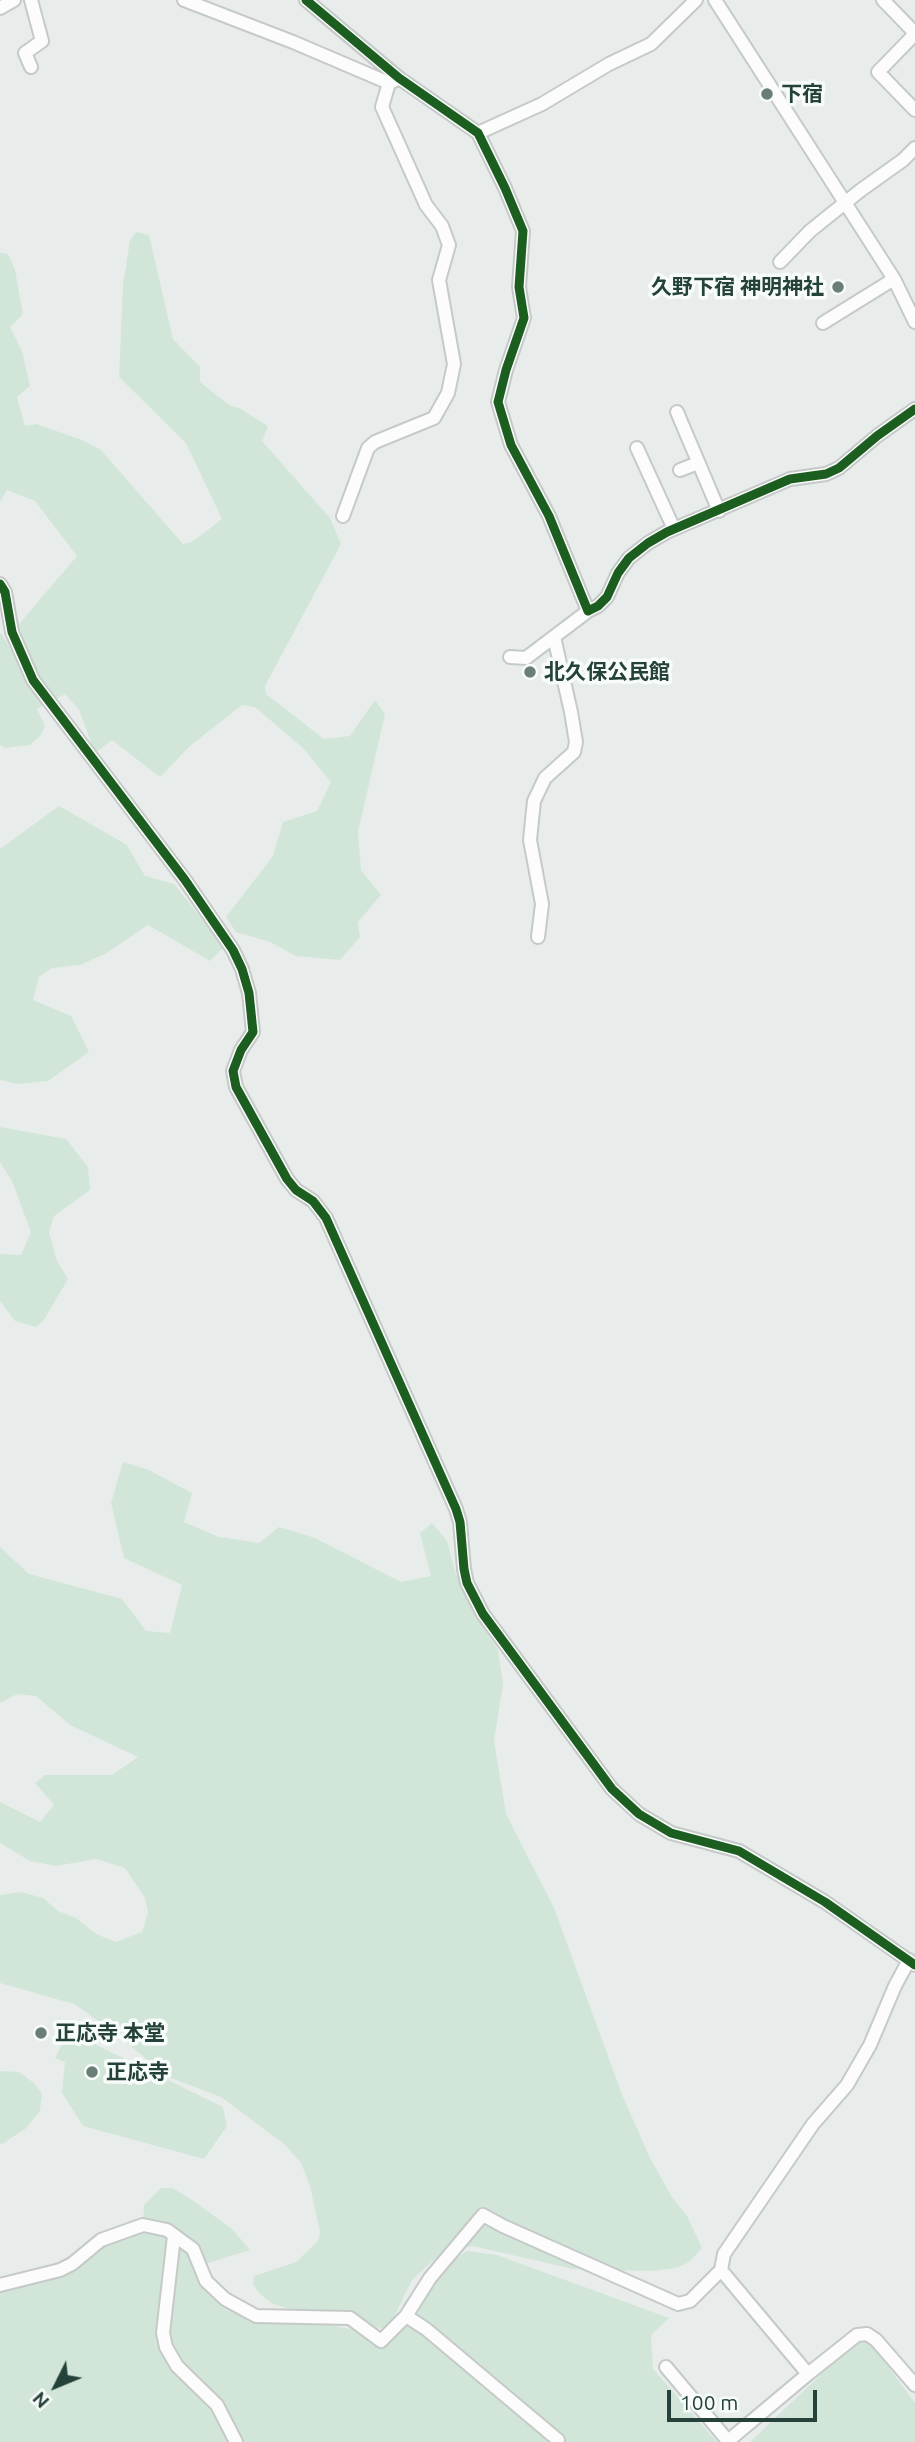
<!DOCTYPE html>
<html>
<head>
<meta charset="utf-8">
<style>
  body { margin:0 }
  #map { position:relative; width:915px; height:2442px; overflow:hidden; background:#e8edeb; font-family:Ubuntu,sans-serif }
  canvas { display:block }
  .north { position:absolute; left:21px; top:2351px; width:70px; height:70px; -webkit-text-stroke:5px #f7fbf9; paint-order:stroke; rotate:227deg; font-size:19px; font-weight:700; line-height:28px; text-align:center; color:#24423a }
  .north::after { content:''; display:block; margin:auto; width:24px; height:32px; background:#24423a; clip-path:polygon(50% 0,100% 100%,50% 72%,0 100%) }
  .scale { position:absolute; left:667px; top:2390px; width:150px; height:32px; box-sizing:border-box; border:4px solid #24423a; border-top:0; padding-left:9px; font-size:21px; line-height:24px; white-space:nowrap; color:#24423a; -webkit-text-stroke:5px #f7fbf9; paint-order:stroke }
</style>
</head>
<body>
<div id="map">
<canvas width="915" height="2442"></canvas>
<div class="north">N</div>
<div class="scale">100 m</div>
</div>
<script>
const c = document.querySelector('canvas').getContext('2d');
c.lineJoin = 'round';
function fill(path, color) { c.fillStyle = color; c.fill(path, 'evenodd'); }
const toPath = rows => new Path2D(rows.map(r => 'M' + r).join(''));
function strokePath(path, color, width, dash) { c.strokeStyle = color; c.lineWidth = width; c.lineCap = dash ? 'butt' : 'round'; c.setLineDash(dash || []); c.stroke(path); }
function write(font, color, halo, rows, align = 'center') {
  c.font = font + ' Ubuntu,"Noto Sans JP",sans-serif'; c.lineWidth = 7; c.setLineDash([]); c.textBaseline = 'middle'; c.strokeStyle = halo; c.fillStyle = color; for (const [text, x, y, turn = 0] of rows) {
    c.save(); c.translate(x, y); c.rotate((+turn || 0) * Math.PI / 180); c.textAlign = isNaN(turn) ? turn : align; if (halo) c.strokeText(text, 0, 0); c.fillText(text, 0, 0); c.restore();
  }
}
fill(toPath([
  [136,232,149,235,173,339,200,367,200,382,229,405,239,408,268,426,262,441,330,518,341,544,265,686,266,694,324,739,350,736,375,700,385,714,358,832,361,870,381,895,358,922,360,937,340,960,296,956,270,942,236,932,226,917,273,856,283,822,317,811,331,782,304,749,255,707,242,705,190,746,160,777,112,740,95,753,79,710,65,694,37,709,45,726,41,735,30,745,5,748,0,745,0,634,2,634,11,650,19,624,77,556,35,501,7,490,0,502,0,253,8,254,15,270,23,314,10,327,22,351,30,386,17,397,25,426,36,424,82,440,101,450,183,544,192,542,222,519,186,443,119,377,123,285,130,240],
  [59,806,127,845,145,876,174,884,211,930,223,948,210,961,148,925,105,954,80,965,52,968,39,977,33,1000,71,1016,89,1052,48,1081,18,1084,0,1080,0,849],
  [0,1127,66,1139,88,1167,90,1190,54,1216,49,1232,57,1261,68,1279,44,1320,36,1327,15,1321,0,1301,0,1254,21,1255,31,1232,12,1181,0,1162],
  [123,1462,149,1470,192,1493,184,1522,219,1537,259,1543,279,1527,315,1538,401,1582,431,1576,420,1533,432,1523,447,1541,456,1574,474,1613,498,1650,503,1684,494,1741,506,1814,554,1908,623,2097,650,2158,672,2197,687,2216,702,2248,689,2262,676,2268,652,2271,573,2269,473,2246,451,2250,437,2257,412,2280,390,2325,381,2328,289,2309,271,2303,259,2293,253,2284,254,2276,296,2262,318,2241,320,2232,310,2186,301,2163,284,2144,221,2097,166,2076,116,2033,74,2004,0,1983,0,1895,21,1892,43,1898,58,1911,76,1918,96,1934,116,1942,142,1932,148,1913,145,1898,125,1868,96,1859,56,1866,30,1861,0,1843,0,1802,40,1822,54,1805,35,1783,45,1775,112,1775,138,1757,70,1725,36,1696,17,1694,0,1703,0,1547,29,1574,122,1599,146,1631,170,1633,182,1585,124,1558,111,1503],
  [68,2031,223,2107,227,2126,204,2159,83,2126,62,2093,65,2062,55,2058],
  [0,2071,19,2072,34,2083,42,2094,40,2111,25,2129,2,2144,0,2143],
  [161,2188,173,2188,195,2202,232,2229,250,2250,195,2267,238,2305,387,2337,400,2321,403,2304,431,2273,467,2251,497,2255,669,2318,651,2335,653,2369,717,2442,0,2442,0,2289,66,2274,105,2242,143,2230,144,2205],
  [865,2341,873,2346,915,2403,915,2442,750,2442,853,2344]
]), '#d1e6d8');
const minor = toPath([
  [184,0,293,42,389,83,394,81],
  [306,0,399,78,478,133,505,188,523,231,519,287,524,318,506,370,498,402,511,445,549,516,588,611,598,606,607,597,618,573,629,558,648,543,667,532,790,479,826,474,839,468,877,436,915,409],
  [715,0,894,279,915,322],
  [883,0,915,33],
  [0,8,14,0],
  [915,34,878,72,915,110],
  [31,67,25,53,42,41,31,0],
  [478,133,542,104,609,64,651,44,696,0],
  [780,262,810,231,861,190,903,160,915,148],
  [823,323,894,279],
  [677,412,719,511],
  [637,448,674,529],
  [680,470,698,463],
  [343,516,368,448,375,442,434,418,448,393,454,364,439,280,449,245,442,226,426,205,382,107,389,83],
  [0,584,5,592,12,632,33,680,185,880,233,950,242,969,249,993,253,1032,241,1050,233,1071,236,1087,287,1179,296,1190,313,1201,326,1218,456,1509,460,1522,464,1569,467,1583,483,1614,612,1789,639,1814,671,1833,739,1851,825,1902,915,1965],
  [510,657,526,658,588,611],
  [538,937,542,904,530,840,534,801,545,778,574,752,576,742,571,712,554,637],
  [174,2236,163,2333,166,2347,177,2366,217,2405,236,2442],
  [721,2270,808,2374],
  [0,2285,60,2270,72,2264,101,2240,143,2225,167,2230,193,2249,206,2281,225,2299,256,2316,350,2318,381,2341,406,2316,426,2329,558,2440],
  [406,2316,430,2278,483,2215,503,2226,678,2304,690,2301,721,2270,724,2254,813,2124,847,2085,870,2045,895,1986,909,1960],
  [666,2367,728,2441,808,2374,857,2335,867,2334,876,2340,915,2385]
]);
strokePath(minor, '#c5cac8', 16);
strokePath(minor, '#fcfcfc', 12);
strokePath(toPath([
  [306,0,399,78,478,133,505,188,523,231,519,287,524,318,506,370,498,402,511,445,549,516,588,611,598,606,607,597,618,573,629,558,648,543,667,532,790,479,826,474,839,468,877,436,915,409],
  [0,584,5,592,12,632,33,680,185,880,233,950,242,969,249,993,253,1032,241,1050,233,1071,236,1087,287,1179,296,1190,313,1201,326,1218,456,1509,460,1522,464,1569,467,1583,483,1614,612,1789,639,1814,671,1833,739,1851,825,1902,915,1965]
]), '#1b5e20', 9);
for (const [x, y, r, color] of [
  [767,94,7,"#697e78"],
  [838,287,7,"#697e78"],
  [530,672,7,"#697e78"],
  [41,2033,7,"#697e78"],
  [92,2072,7,"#697e78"]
]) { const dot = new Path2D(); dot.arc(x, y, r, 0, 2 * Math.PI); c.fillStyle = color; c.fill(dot); strokePath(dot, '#f7fbf9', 2.5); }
write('bold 21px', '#24423a', '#f7fbf9', [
  ["下宿",781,94],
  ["久野下宿 神明神社",824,287,"right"],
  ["北久保公民館",544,672],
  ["正応寺 本堂",55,2033],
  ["正応寺",106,2072]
], 'left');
</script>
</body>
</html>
